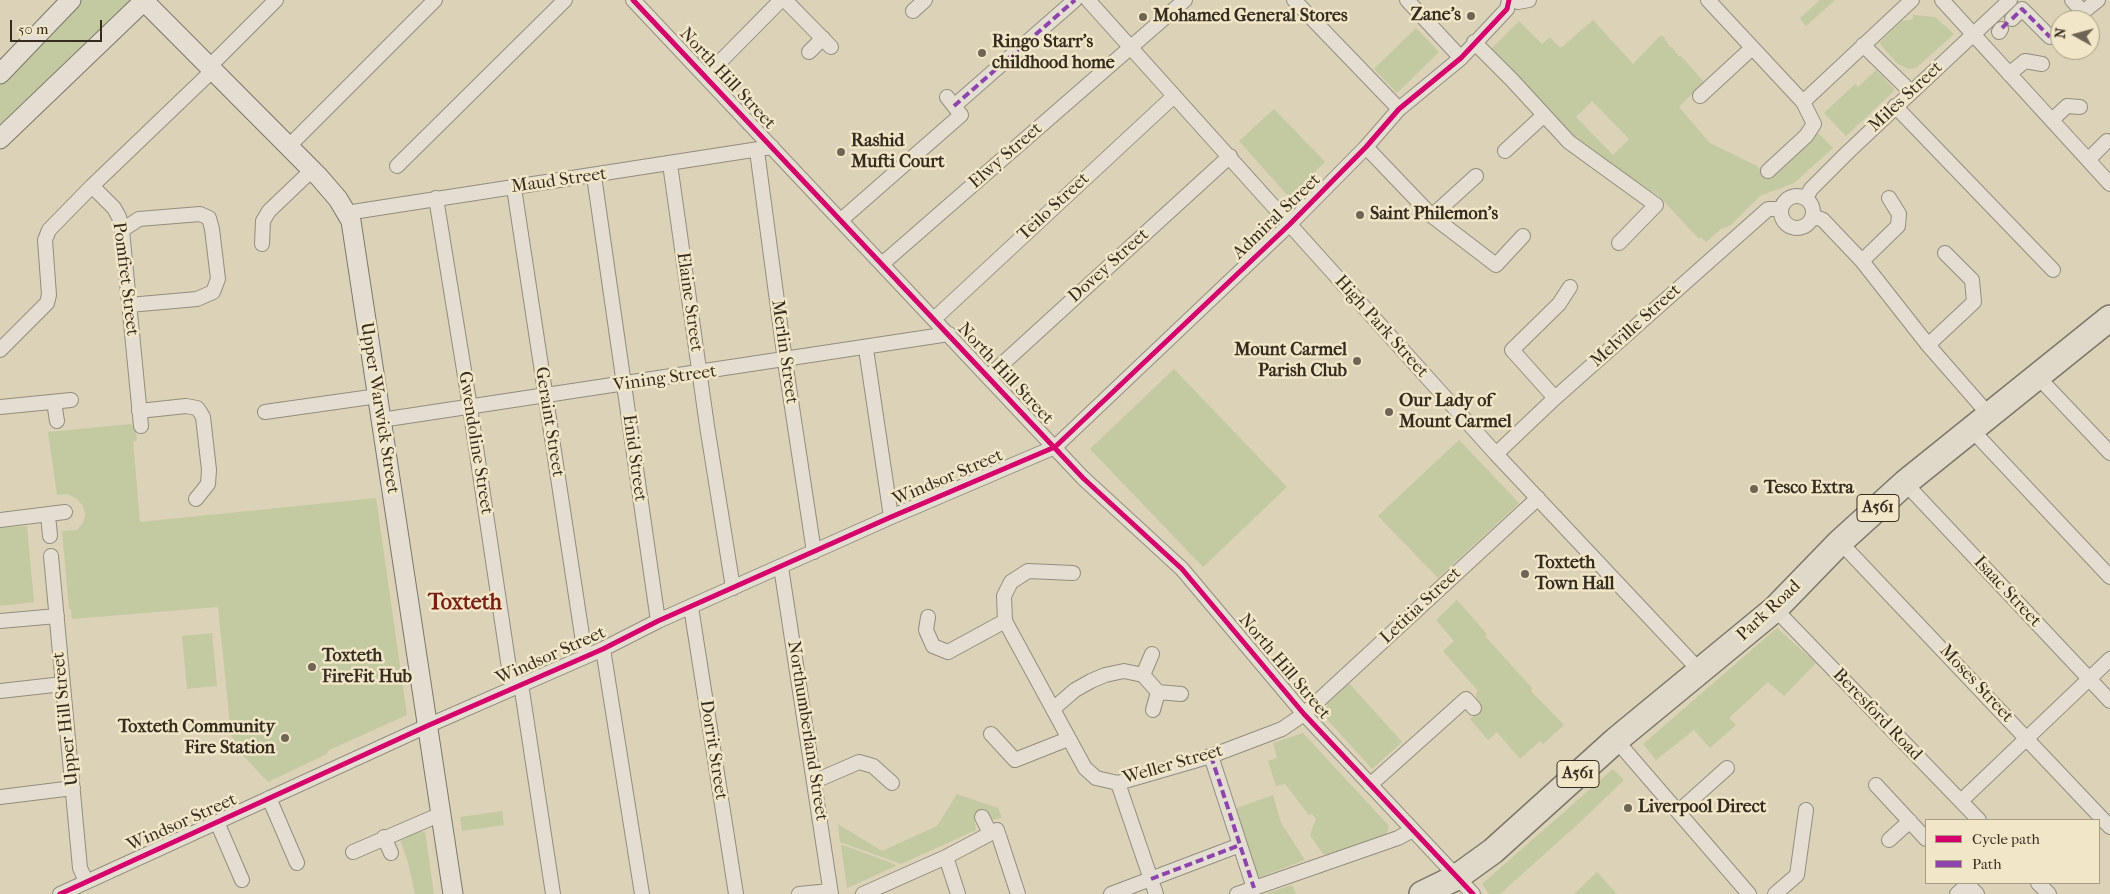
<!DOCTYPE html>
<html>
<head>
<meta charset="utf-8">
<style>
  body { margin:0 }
  #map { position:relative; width:2110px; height:894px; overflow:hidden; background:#dbd2b8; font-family:"IM FELL French Canon",serif }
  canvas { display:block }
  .legend { position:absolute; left:1925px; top:819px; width:175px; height:65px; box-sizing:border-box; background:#f1e7c8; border:1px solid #a69c84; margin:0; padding:6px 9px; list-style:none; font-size:15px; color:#352b1f }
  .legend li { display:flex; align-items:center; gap:10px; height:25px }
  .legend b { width:25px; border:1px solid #a69c84 }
  .north { position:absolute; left:2050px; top:10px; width:50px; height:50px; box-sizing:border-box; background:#f1e7c8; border:1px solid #a69c84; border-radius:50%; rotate:277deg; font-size:14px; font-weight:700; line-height:20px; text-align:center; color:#352b1f }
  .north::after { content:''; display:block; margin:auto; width:18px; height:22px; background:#6f6555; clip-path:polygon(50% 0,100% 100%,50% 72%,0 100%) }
  .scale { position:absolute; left:10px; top:20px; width:92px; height:22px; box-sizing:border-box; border:2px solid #352b1f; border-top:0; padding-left:6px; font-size:15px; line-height:18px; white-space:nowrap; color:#352b1f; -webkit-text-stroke:4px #f1e7c8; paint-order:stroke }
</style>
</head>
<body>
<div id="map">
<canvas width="2110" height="894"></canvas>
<ul class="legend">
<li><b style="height:6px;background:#d6006c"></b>Cycle path</li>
<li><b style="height:6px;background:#8e44ad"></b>Path</li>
</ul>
<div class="north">N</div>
<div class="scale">50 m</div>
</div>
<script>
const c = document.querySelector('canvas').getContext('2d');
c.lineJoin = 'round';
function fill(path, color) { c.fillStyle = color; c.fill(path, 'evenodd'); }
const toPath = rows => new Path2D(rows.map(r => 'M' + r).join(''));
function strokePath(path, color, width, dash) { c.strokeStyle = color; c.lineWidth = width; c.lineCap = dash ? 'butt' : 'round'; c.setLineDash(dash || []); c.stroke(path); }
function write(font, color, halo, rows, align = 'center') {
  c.font = font + ' "IM FELL French Canon",serif'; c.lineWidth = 5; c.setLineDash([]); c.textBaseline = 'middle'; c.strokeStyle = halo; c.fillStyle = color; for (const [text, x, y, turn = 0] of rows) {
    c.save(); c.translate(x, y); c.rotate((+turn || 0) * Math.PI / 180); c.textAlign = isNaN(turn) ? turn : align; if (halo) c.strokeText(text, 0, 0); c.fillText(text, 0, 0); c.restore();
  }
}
fill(toPath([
  [71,0,145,0,0,139,0,74],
  [1820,0,1835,0,1806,26,1800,18],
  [1913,15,1935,17,1954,34,1916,68,1909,69,1898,64,1879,43,1902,21,1913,19],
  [1593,20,1633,64,1660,36,1663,36,1670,47,1673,47,1673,50,1676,50,1675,53,1678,53,1678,56,1681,56,1704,82,1679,107,1710,143,1757,166,1766,176,1816,131,1833,148,1794,183,1760,196,1731,225,1721,229,1706,242,1701,237,1699,239,1659,196,1571,139,1491,49,1519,21,1542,44,1550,37,1559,47,1562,47],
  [1592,101,1629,139,1613,155,1576,117],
  [1416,28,1439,52,1397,93,1374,69],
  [1876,70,1895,90,1846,136,1824,113,1855,84,1858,87],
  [1274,109,1325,162,1289,197,1239,141],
  [1174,369,1287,487,1203,567,1090,449],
  [131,424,136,431,137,441,133,441,140,522,376,498,407,715,329,750,327,754,268,782,237,749,231,734,218,607,72,619,71,609,69,609,62,531,77,530,83,523,85,514,83,506,77,499,67,494,57,495,48,432],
  [1459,440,1519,503,1438,578,1378,516],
  [27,526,34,602,0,606,0,528],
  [1457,600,1487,634,1485,636,1532,688,1531,691,1564,725,1543,744,1540,741,1520,759,1497,732,1488,740,1470,719,1479,711,1476,708,1476,693,1478,691,1443,651,1454,641,1436,620],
  [1777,628,1816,663,1784,696,1768,682,1729,718,1736,725,1710,748,1694,730,1656,760,1643,744],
  [212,633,217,686,187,689,182,636],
  [1349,683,1402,742,1372,769,1323,715,1327,710,1327,704],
  [1303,733,1389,826,1386,835,1328,854,1323,854,1310,835,1316,819,1312,814,1309,815,1285,784,1276,786,1268,761,1277,758,1273,743],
  [1613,769,1624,780,1578,824,1500,894,1489,894,1482,884],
  [957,794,998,808,1002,818,991,820,985,812,974,817,976,830,901,864,840,842,838,824,882,851,937,826],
  [1273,795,1281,823,1305,860,1255,879,1231,810],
  [502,811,504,825,462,831,460,817],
  [417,830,425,832,434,894,415,894,408,862,400,840],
  [843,845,894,864,896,866,847,888,841,845],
  [1597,872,1617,894,1574,894],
  [1292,885,1296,894,1265,894]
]), '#c3c9a0');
const street = toPath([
  [633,0,1083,478,1182,569,1304,714,1473,894],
  [785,0,831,47],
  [1088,0,1496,454,1700,671],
  [1294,0,1399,109],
  [1407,0,1461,58],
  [1515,0,1518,2,1529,0],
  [1708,0,1803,102,1814,124,1806,136,1768,171],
  [1942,0,2110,184],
  [2072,0,2083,12,2098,0],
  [913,11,925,0],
  [2012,19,2022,9,2050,37],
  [1999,32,2001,29],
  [1474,42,1512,80,1569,142,1656,205,1619,243],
  [1863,45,1911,92],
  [809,52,823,38],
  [208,68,276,0],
  [2009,74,2025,61,2042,64],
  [706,76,781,0],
  [1700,96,1752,48],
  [1803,102,1912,0],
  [954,106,1075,0],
  [1895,106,2053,270],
  [2052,120,2067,106,2080,107],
  [288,147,435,0],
  [1366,147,1432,216,1496,265,1523,236],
  [757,151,785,361,814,552],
  [1505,151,1543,116],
  [2088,160,2107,141],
  [670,164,707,426,733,588],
  [397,166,565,0],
  [594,176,658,621],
  [514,188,585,655],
  '1781 212a16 16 0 1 1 32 0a16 16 0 1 1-32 0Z',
  [436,198,470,407,512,688],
  [1806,198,1811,189,1848,152,2010,0],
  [346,213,772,147],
  [1432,216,1476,176],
  [1813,216,1823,220,1862,261,1928,345,1990,416],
  [841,220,961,115,947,97],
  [122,230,139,219,200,214,209,218,212,229,218,279,213,292,197,299,129,305],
  [262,244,263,221,269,211,312,170],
  [1862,261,1898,226,1899,214,1889,198],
  [882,264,1185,0],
  [934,319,1174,96],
  [1928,345,1974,302,1972,280,1945,253],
  [866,349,891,517],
  [0,350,47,303,49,295,45,240,49,230,92,186],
  [988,377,1230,156],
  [2038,377,2110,453],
  [1555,398,1512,350,1559,304,1570,287],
  [54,402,57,421],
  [0,407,71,400],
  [139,411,186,406,197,408,200,412,203,417,209,470,208,484,196,499],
  [265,412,378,396],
  [381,420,949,334],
  [141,426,122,230,119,217,114,208,92,186,212,71],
  [1972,430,2110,577],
  [1496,454,1555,398,1768,209,1781,209],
  [1905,483,2110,701],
  [48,515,50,536],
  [0,520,65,512],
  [1840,542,2110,827],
  [51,556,80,868,86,881],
  [781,567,831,894],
  [1073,573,1028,571,1011,582,1004,596,1005,621,1085,768,1096,778,1118,783,1211,756,1282,729,1304,714,1538,498],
  [691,607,736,894],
  [1775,609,1979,820],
  [928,617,926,630,933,646,948,652,1005,621],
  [0,621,57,616],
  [603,649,642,894],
  [1143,675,1152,654],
  [521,684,553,894],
  [0,691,63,684],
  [1158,692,1181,694],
  [1053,709,1075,690,1091,681,1105,675,1124,671,1143,675,1158,692,1153,710],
  [991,734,1015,760,1068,739],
  [1616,740,1749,894],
  [1211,756,1254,888],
  [815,781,859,762,873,766,892,783],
  [1118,783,1156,894],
  [1370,785,1466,699,1474,708],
  [1876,785,1926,839],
  [0,797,73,788],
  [269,798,297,863],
  [1961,801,2110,659],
  [1678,812,1727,768],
  [982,817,990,833],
  [217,822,242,880],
  [384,837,391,853],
  [1889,840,1910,821],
  [353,852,441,814],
  [946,857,958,894],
  [1966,883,1977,894],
  [2038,883,2049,894],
  [60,894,427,726,603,649,658,621,891,517,1055,447,1289,225,1366,147,1399,109,1461,58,1507,9,1509,0],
  [799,894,830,891],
  [863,894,946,857,997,830,1018,894],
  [1111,894,1240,845],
  [1237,894,1398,838,1413,830],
  [1775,894,1797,875,1806,810],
  [1957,894,1968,884]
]);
const secondary = toPath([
  [143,0,319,177,338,199,351,221,453,894],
  [0,74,71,0],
  [0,139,145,0]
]);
const highway = toPath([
  [1422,894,1457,877,1493,851,1616,740,1775,609,1840,542,1905,483,2110,318]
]);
strokePath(street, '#938d7d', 16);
strokePath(secondary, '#7c7668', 21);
strokePath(highway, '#7c7668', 28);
strokePath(street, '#e3ded1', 14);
strokePath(secondary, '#e3ded1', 19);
strokePath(highway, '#ded9c9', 25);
strokePath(toPath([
  [2012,19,2022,9,2050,37],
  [2002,28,2010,20],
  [954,106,1075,0],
  [1211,756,1254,888],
  [1151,879,1240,845]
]), '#8e44ad', 4, [8, 4]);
strokePath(toPath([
  [633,0,1083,478,1182,569,1304,714,1473,894],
  [60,894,427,726,603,649,658,621,891,517,1055,447,1289,225,1366,147,1399,109,1461,58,1507,9,1509,0]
]), '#d6006c', 5);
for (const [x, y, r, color] of [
  [1471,16,5,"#6f6555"],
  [1143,17,5,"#6f6555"],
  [982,53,5,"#6f6555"],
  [841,152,5,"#6f6555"],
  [1360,215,5,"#6f6555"],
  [1357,361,5,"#6f6555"],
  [1389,412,5,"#6f6555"],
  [1754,489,5,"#6f6555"],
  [1525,574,5,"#6f6555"],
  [312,667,5,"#6f6555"],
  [285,738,5,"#6f6555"],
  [1628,808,5,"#6f6555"]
]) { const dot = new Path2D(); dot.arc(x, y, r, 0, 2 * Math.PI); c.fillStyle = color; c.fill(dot); strokePath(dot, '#f1e7c8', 2); }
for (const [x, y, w] of [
  [1878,508,42],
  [1578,774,42]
]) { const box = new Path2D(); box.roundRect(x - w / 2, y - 13.5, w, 27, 4); c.fillStyle = '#f1e7c8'; c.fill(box); strokePath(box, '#352b1f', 1); }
write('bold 16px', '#352b1f', null, [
  ["A561",1878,508],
  ["A561",1578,774]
]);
write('bold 18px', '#352b1f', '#f1e7c8', [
  ["Zane's",1461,16,"right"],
  ["Mohamed General Stores",1153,17],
  ["Ringo Starr's",992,43],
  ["childhood home",992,64],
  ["Rashid",851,142],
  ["Mufti Court",851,163],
  ["Saint Philemon's",1370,215],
  ["Mount Carmel",1347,351,"right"],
  ["Parish Club",1347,372,"right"],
  ["Our Lady of",1399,402],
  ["Mount Carmel",1399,423],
  ["Tesco Extra",1764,489],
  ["Toxteth",1535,564],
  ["Town Hall",1535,585],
  ["Toxteth",322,657],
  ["FireFit Hub",322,678],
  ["Toxteth Community",275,728,"right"],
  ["Fire Station",275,749,"right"],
  ["Liverpool Direct",1638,808]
], 'left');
write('18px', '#352b1f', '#f1e7c8', [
  ["North Hill Street",727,79,47],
  ["Miles Street",1906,97,-43],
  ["Elwy Street",1006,156,-41],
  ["Maud Street",559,181,-8],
  ["Teilo Street",1054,207,-43],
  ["Admiral Street",1277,217,-44],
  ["Dovey Street",1109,266,-42],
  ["Pomfret Street",125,279,83],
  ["Elaine Street",689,302,82],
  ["Melville Street",1636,326,-42],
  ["High Park Street",1381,327,48],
  ["Merlin Street",784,352,82],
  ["North Hill Street",1005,374,47],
  ["Vining Street",665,379,-8],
  ["Upper Warwick Street",379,408,81],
  ["Geraint Street",549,422,81],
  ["Gwendoline Street",475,443,81],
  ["Enid Street",634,458,82],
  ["Windsor Street",948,478,-23],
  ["Isaac Street",2007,592,47],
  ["Letitia Street",1421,606,-43],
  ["Park Road",1769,611,-43],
  ["Windsor Street",551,656,-24],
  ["North Hill Street",1284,667,50],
  ["Moses Street",1976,684,47],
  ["Beresford Road",1877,715,46],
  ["Upper Hill Street",66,719,-96],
  ["Northumberland Street",807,731,81],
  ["Dorrit Street",713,750,81],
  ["Weller Street",1173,765,-16],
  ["Windsor Street",182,823,-24]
]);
write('bold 22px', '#7a1f14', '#f1e7c8', [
  ["Toxteth",465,604]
]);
</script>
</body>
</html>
